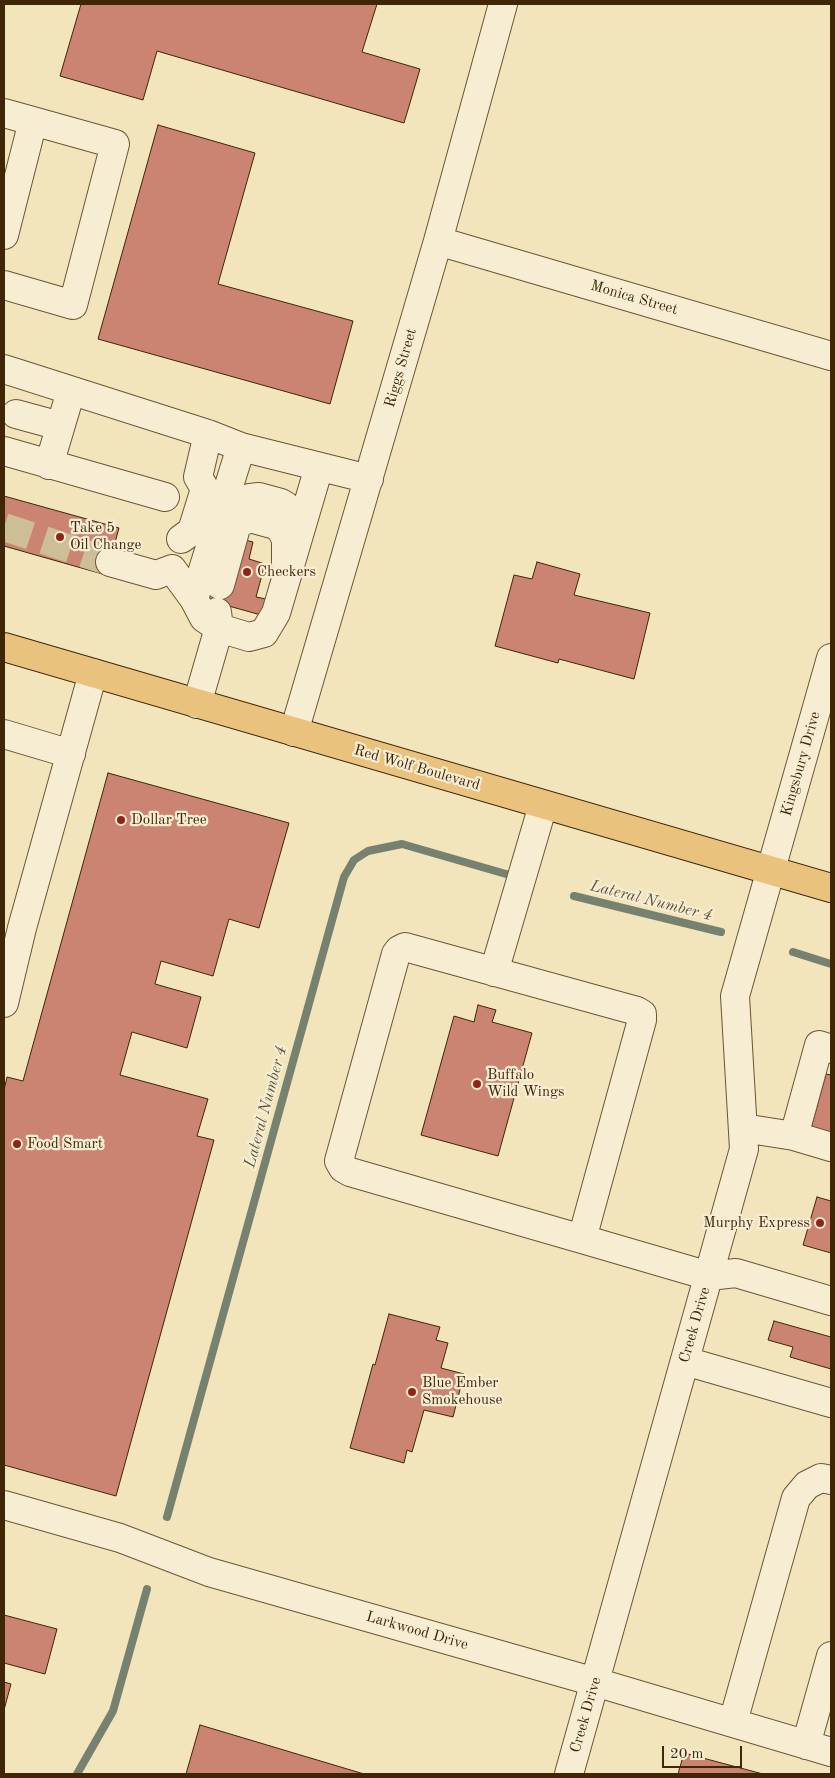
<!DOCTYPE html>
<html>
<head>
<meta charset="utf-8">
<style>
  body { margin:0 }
  #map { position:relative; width:835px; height:1778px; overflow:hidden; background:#f2e4bb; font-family:"Old Standard TT",serif }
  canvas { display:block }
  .frame { position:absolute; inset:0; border:5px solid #3e2606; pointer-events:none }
  .scale { position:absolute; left:662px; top:1746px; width:80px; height:22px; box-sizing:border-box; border:2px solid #3e2606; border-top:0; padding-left:6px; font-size:15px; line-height:18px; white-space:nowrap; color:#3e2606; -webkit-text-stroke:4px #f7edd3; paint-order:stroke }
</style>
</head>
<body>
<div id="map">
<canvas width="835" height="1778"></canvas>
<div class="frame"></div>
<div class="scale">20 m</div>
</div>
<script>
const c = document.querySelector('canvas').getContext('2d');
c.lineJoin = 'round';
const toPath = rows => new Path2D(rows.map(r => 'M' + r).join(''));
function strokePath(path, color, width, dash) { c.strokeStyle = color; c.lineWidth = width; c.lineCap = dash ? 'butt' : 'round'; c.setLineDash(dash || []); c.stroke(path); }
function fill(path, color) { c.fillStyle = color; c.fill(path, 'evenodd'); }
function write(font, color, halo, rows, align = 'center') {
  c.font = font + ' "Old Standard TT",serif'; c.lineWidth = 4.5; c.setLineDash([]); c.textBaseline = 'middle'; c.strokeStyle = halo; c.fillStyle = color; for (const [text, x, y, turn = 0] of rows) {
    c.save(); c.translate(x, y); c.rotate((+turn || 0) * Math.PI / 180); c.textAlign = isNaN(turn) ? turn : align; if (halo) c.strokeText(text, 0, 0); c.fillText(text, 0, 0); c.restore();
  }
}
strokePath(toPath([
  [574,896,721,932],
  [793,952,831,964],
  [167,1517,344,877,354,860,368,851,402,844,506,874],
  [77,1774,113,1711,147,1589]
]), '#778170', 8);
const building = toPath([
  [81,4,377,4,362,52,420,69,404,123,157,51,143,100,60,76,81,4],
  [158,125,255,153,218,284,353,321,330,404,98,339,158,125],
  [4,496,119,528,106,575,4,546,4,496],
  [241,539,253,542,249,559,265,564,256,597,266,599,261,615,200,598,205,581,241,539],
  [537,562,580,574,574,595,650,613,634,679,559,659,558,663,495,646,514,575,532,579,537,562],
  [108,773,289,823,259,928,229,919,213,976,161,961,155,984,201,997,187,1048,132,1032,120,1075,208,1099,197,1136,214,1140,116,1496,4,1465,4,1090,7,1077,23,1081,108,773],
  [478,1005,496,1010,492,1022,532,1033,498,1156,421,1135,454,1016,474,1022,478,1005],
  [826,1074,831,1075,831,1134,811,1128,826,1074],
  [817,1197,831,1201,831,1253,803,1245,817,1197],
  [389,1314,440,1327,436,1340,448,1343,441,1368,464,1374,453,1417,424,1410,412,1452,407,1450,404,1463,350,1448,373,1364,375,1365,389,1314],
  [774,1321,831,1337,831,1369,790,1357,793,1347,768,1340,774,1321],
  [4,1615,57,1629,45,1674,4,1663,4,1615],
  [4,1682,11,1684,4,1710,4,1682],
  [200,1725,364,1774,186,1774,200,1725],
  [684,1753,763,1774,678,1774,684,1753]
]);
fill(building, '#cb8471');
strokePath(building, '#3e2606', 1);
strokePath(toPath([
  [4,527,110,562]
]), '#cebe97', 28, [28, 14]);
const minor = toPath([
  [4,113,115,144,73,305,4,285],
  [4,235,33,121],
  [438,241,831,356],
  [4,369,208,434,241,447,369,479],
  [16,414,60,426],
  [4,451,165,497],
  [49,465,71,391],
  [237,524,243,507,250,498,259,497,281,503,286,506,290,516,286,539],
  [181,539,192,531,205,489,198,477,208,434],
  [110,562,156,575,172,569],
  [172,569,194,599,204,618,219,628,249,637,264,633,276,613,319,467],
  [220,585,237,524,250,518,279,526,286,539,286,565],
  [194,599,241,447],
  [197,704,219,628,217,612],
  [294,732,438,241,503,4],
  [4,734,71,754],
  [494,972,543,805],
  [4,1003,22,928,93,673],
  [831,1049,819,1045,794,1136,831,1147],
  [743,1128,794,1136],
  [582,1239,642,1020,642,1014,637,1011,405,947,399,950,396,954,339,1161,343,1168,350,1172,582,1239,709,1276,736,1273,831,1301],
  [685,1361,831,1403],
  [4,1505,120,1538,209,1572,595,1682,831,1752],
  [733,1722,796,1498,807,1485,821,1478,831,1480],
  [806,1745,831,1656],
  [569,1774,744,1149,735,996,831,658]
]);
const highway = toPath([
  [4,647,831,888]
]);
strokePath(minor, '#6b5633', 30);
strokePath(highway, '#3e2606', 30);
strokePath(minor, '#f7edd3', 28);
strokePath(highway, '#e9c27e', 28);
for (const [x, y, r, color] of [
  [60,537,5,"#8f2418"],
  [247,572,5,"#8f2418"],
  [121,820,5,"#8f2418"],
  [477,1084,5,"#8f2418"],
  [17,1144,5,"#8f2418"],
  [820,1223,5,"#8f2418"],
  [412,1392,5,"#8f2418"]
]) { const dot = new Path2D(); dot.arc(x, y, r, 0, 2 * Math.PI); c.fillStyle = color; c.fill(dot); strokePath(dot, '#f7edd3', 2); }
write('15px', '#3e2606', '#f7edd3', [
  ["Monica Street",634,298,16],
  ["Riggs Street",401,368,-74],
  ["Kingsbury Drive",801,764,-74],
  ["Red Wolf Boulevard",417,768,16],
  ["Creek Drive",695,1325,-74],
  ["Larkwood Drive",417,1631,16],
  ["Creek Drive",586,1715,-74]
]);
write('15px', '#3e2606', '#f7edd3', [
  ["Take 5",70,528],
  ["Oil Change",70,545],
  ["Checkers",257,572],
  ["Dollar Tree",131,820],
  ["Buffalo",487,1075],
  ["Wild Wings",487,1092],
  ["Food Smart",27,1144],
  ["Murphy Express",810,1223,"right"],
  ["Blue Ember",422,1383],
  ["Smokehouse",422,1400]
], 'left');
write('italic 16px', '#5a533b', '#f7edd3', [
  ["Lateral Number 4",651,901,14],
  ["Lateral Number 4",266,1107,-75]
]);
</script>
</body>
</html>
